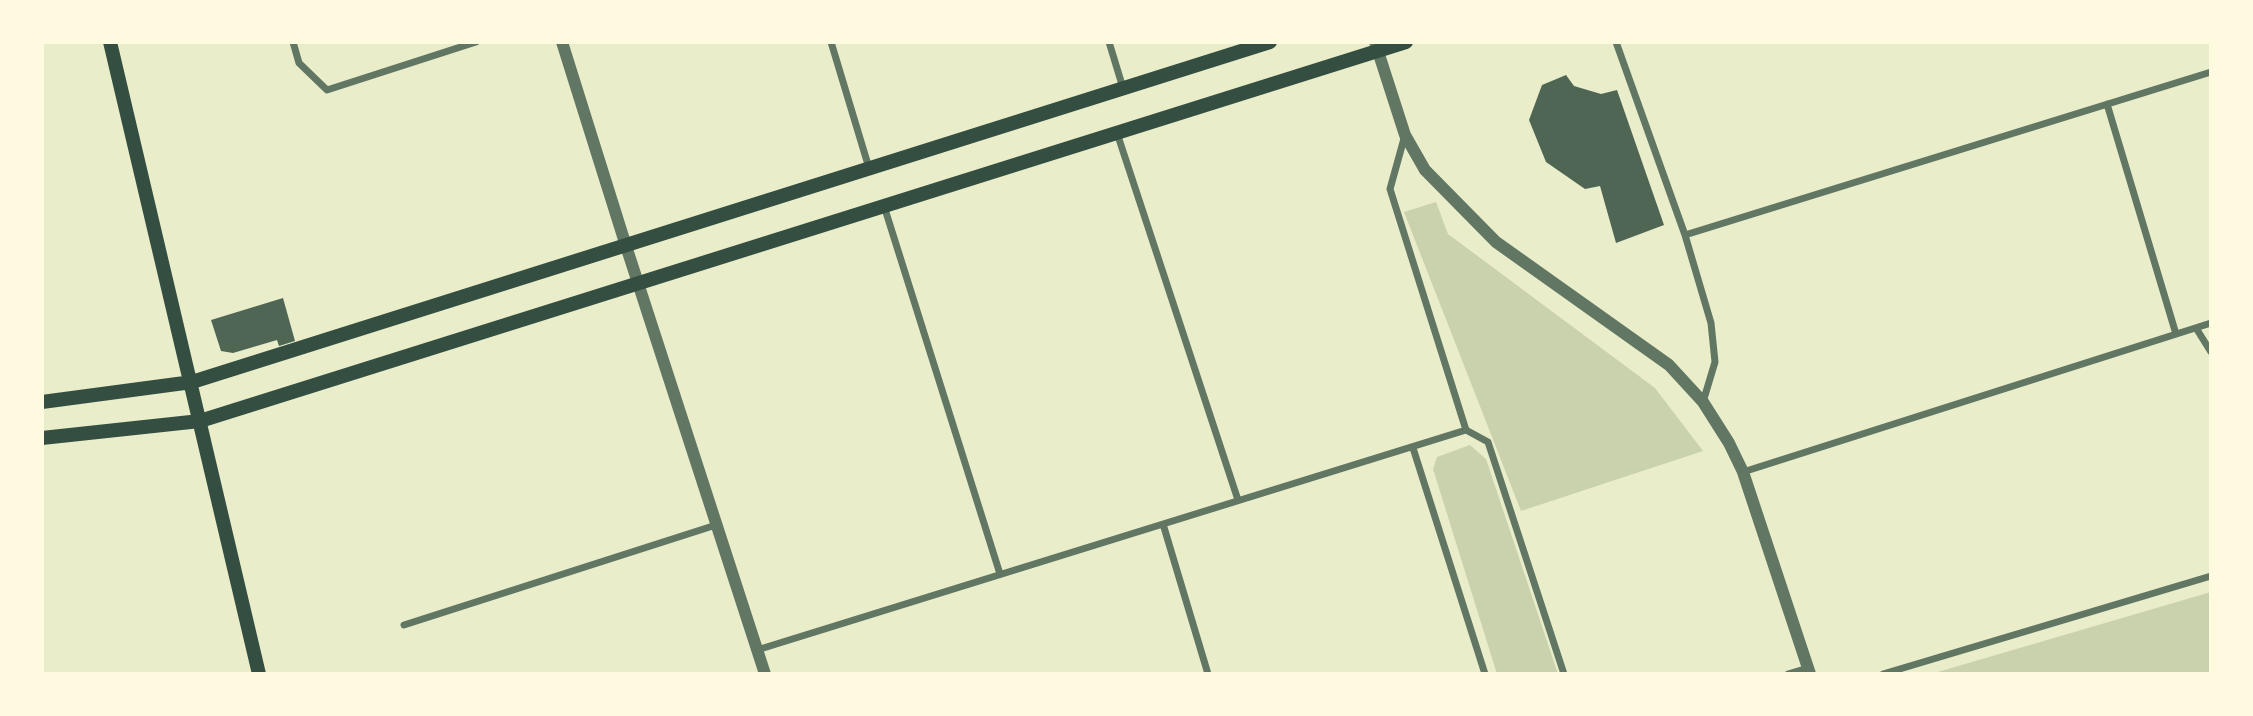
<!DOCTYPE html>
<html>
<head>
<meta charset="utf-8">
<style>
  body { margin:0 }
  #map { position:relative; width:2253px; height:716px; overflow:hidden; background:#e9edc9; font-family:Cabin,sans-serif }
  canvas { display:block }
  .frame { position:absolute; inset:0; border:44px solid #fefae0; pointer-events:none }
</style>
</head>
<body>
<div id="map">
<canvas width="2253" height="716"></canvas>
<div class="frame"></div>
</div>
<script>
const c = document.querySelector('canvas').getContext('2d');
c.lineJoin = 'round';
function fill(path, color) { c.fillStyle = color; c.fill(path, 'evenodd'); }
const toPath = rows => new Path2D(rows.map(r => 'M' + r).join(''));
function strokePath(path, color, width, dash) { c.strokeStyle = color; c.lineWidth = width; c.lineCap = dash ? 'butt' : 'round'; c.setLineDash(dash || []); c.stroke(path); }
fill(toPath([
  [1436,202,1448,234,1655,388,1703,451,1521,511,1404,212],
  [1470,445,1486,459,1558,674,1497,674,1433,469,1437,457],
  [2211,592,2211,674,1931,674]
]), '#cad2ad');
fill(toPath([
  [1566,75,1574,86,1601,94,1617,90,1664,225,1616,243,1600,186,1585,189,1546,162,1529,120,1542,85],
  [283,298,295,341,279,346,277,340,233,353,221,351,211,320]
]), '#4f6655');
strokePath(toPath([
  [293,42,299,63,327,90,476,42],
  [831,42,869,168],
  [1109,42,1123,88],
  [1616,42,1685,235,1711,323,1715,362,1703,402],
  [2107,104,2176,334],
  [1117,133,1238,500],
  [1405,135,1390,189,1466,430],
  [884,206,1000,574],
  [1685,235,2211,72],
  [2196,328,2211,352],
  [1466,430,1488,442,1564,674],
  [1413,448,1485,674],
  [1743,472,2211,323],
  [1163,524,1208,674],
  [404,625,716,525],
  [757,650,1466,430],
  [1788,674,1808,668],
  [1883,674,2211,576]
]), '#617663', 7);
strokePath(toPath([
  [562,42,626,246,765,674],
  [1375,42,1405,135,1425,170,1496,242,1669,365,1703,402,1729,443,1743,472,1810,674]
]), '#617663', 12);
strokePath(toPath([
  [110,42,259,674],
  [42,402,192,382,1270,42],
  [42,438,200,421,1406,42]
]), '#344e41', 14);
</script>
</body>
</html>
